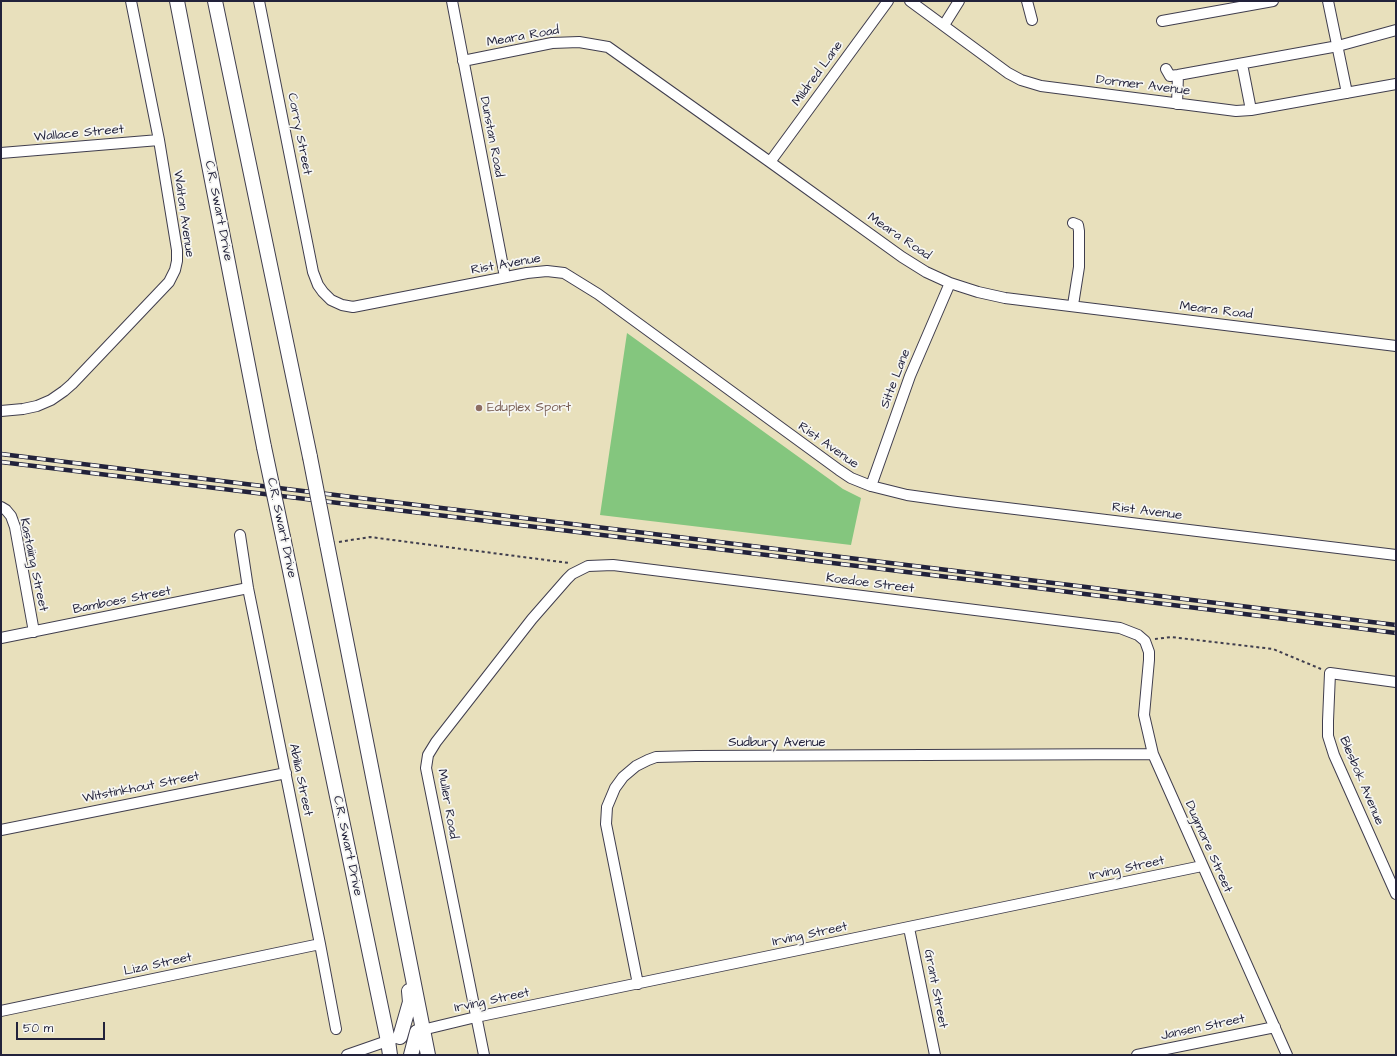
<!DOCTYPE html>
<style>
body{margin:0}
#map{position:relative;width:1397px;height:1056px;overflow:hidden;background:#e8e0bc;font-family:"Architects Daughter",sans-serif}
canvas{display:block}
.frame{position:absolute;inset:0;border:2px solid #22223b;pointer-events:none}
.scale{position:absolute;left:16px;top:1022px;width:89px;height:18px;box-sizing:border-box;border:2px solid #22223b;border-top:0;padding-left:5px;font-size:12px;line-height:14px;white-space:nowrap;color:#22223b;-webkit-text-stroke:3px #f6f6f2;paint-order:stroke}
</style>
<div id="map">
<canvas width="1397" height="1056"></canvas>
<div class="frame"></div>
<div class="scale">50 m</div>
</div>
<script>
const ctx = document.querySelector('canvas').getContext('2d');
ctx.lineJoin = 'round';
function paint(path, color) { ctx.fillStyle = color; ctx.fill(path, 'evenodd'); }
const toPath = rows => new Path2D(rows.map(r => 'M' + r).join(''));
function stroke(path, color, width, dash) { ctx.strokeStyle = color; ctx.lineWidth = width; ctx.lineCap = dash ? 'butt' : 'round'; ctx.setLineDash(dash || []); ctx.stroke(path); }
function label(font, color, halo, rows, align = 'center') {
  ctx.font = font + ' "Architects Daughter",sans-serif'; ctx.lineWidth = 3.5; ctx.setLineDash([]); ctx.textBaseline = 'middle'; ctx.strokeStyle = halo; ctx.fillStyle = color; for (const [text, x, y, turn = 0] of rows) {
    ctx.save(); ctx.translate(x, y); ctx.rotate((+turn || 0) * Math.PI / 180); ctx.textAlign = isNaN(turn) ? turn : align; if (halo) ctx.strokeText(text, 0, 0); ctx.fillText(text, 0, 0); ctx.restore();
  }
}
paint(toPath([
 [627,333,843,489,861,498,851,545,600,515]
]), '#84c67e');
const street = toPath([
 [259,1,313,272,318,285,323,292,331,300,342,305,353,307,527,273,547,271,564,273,598,294,839,470,851,478,871,486,907,495,957,502,1396,555],
 [452,1,505,277],
 [910,1,1008,73,1021,80,1041,86,1236,111,1251,110,1396,84],
 [1027,1,1032,20],
 [1328,1,1347,93],
 [1162,21,1273,1],
 [944,25,959,1],
 [463,61,552,43,579,42,608,47,770,162,902,257,926,272,950,283,978,292,1005,298,1396,346],
 [1242,64,1251,110],
 [1166,69,1170,76,1178,75,1338,46,1396,30],
 [1177,104,1178,75],
 [1,153,159,140],
 [770,162,888,1],
 [1073,305,1079,267,1079,231,1078,225,1073,223],
 [1,411,23,409,37,406,51,400,64,391,72,384,169,282,175,270,177,261,177,250,159,140,131,1],
 [871,486,910,376,950,283],
 [1,507,6,510,11,516,15,527,34,632],
 [240,535,248,588,320,944,336,1029],
 [1,638,248,588],
 [1396,682,1330,673,1328,721,1328,736,1334,755,1396,894],
 [1,830,286,773],
 [909,928,935,1055],
 [638,984,606,824,607,807,615,788,623,777,636,766,648,760,656,757,696,756,1153,754],
 [1,1011,320,944],
 [418,1031,476,1017,1202,866],
 [347,1055,393,1039],
 [484,1055,429,783,426,768,428,755,436,742,532,619,567,579,572,574,588,566,613,565,1120,628,1138,635,1145,641,1149,652,1149,660,1144,715,1153,754,1287,1055],
 [1137,1055,1275,1027]
]);
const secondary = toPath([
 [177,1,264,447],
 [215,1,310,457],
 [283,537,388,1041,390,1055],
 [327,544,428,1055],
 [400,1037,410,1002,409,991],
 [411,1055,417,1032]
]);
stroke(street, '#403e4e', 12);
stroke(secondary, '#403e4e', 16);
stroke(toPath([
 [339,542,370,537,569,563],
 [1155,639,1171,637,1273,649,1321,669]
]), '#403e4e', 2, [3, 3]);
stroke(street, '#fff', 10);
stroke(secondary, '#fff', 14);
const rail = toPath([
 [1,454,1396,625],
 [1,462,989,582,1396,633]
]);
stroke(rail, '#22223b', 4.5);
stroke(rail, '#f6f6f2', 3, [9]);
const secondaryBridge = toPath([
 [264,447,283,537],
 [310,457,327,544]
]);
stroke(secondaryBridge, '#403e4e', 16, []);
stroke(secondaryBridge, '#fff', 14);
for (const [x, y, r, color] of [
 [479,408,4,"#8d6e63"]
]) { const dot = new Path2D(); dot.arc(x, y, r, 0, 2 * Math.PI); ctx.fillStyle = color; ctx.fill(dot); stroke(dot, '#f6f6f2', 1.5); }
label('13px', '#22223b', '#f6f6f2', [
 ["Meara Road",523,37,-10],
 ["Mildred Lane",818,74,-54],
 ["Dormer Avenue",1143,86,7],
 ["Wallace Street",79,134,-5],
 ["Corry Street",299,134,79],
 ["Dunstan Road",491,137,79],
 ["C.R. Swart Drive",218,211,79],
 ["Walton Avenue",183,214,82],
 ["Meara Road",899,237,34],
 ["Rist Avenue",506,265,-10],
 ["Meara Road",1216,311,7],
 ["Sitte Lane",896,379,-69],
 ["Rist Avenue",828,446,35],
 ["Rist Avenue",1147,512,7],
 ["C.R. Swart Drive",281,528,78],
 ["Kastaiing Street",33,565,78],
 ["Koedoe Street",870,584,7],
 ["Bamboes Street",122,601,-11],
 ["Sudbury Avenue",777,743],
 ["Abilia Street",300,780,78],
 ["Blesbok Avenue",1361,781,67],
 ["Witstinkhout Street",141,788,-11],
 ["Muller Road",447,804,80],
 ["C.R. Swart Drive",347,846,78],
 ["Dugmore Street",1208,847,66],
 ["Irving Street",1127,869,-12],
 ["Irving Street",810,935,-12],
 ["Liza Street",158,965,-12],
 ["Grant Street",935,989,79],
 ["Irving Street",492,1001,-12],
 ["Jansen Street",1203,1028,-12]
]);
label('13px', '#785e54', '#f6f6f2', [
 ["Eduplex Sport",487,408]
], 'left');
</script>
